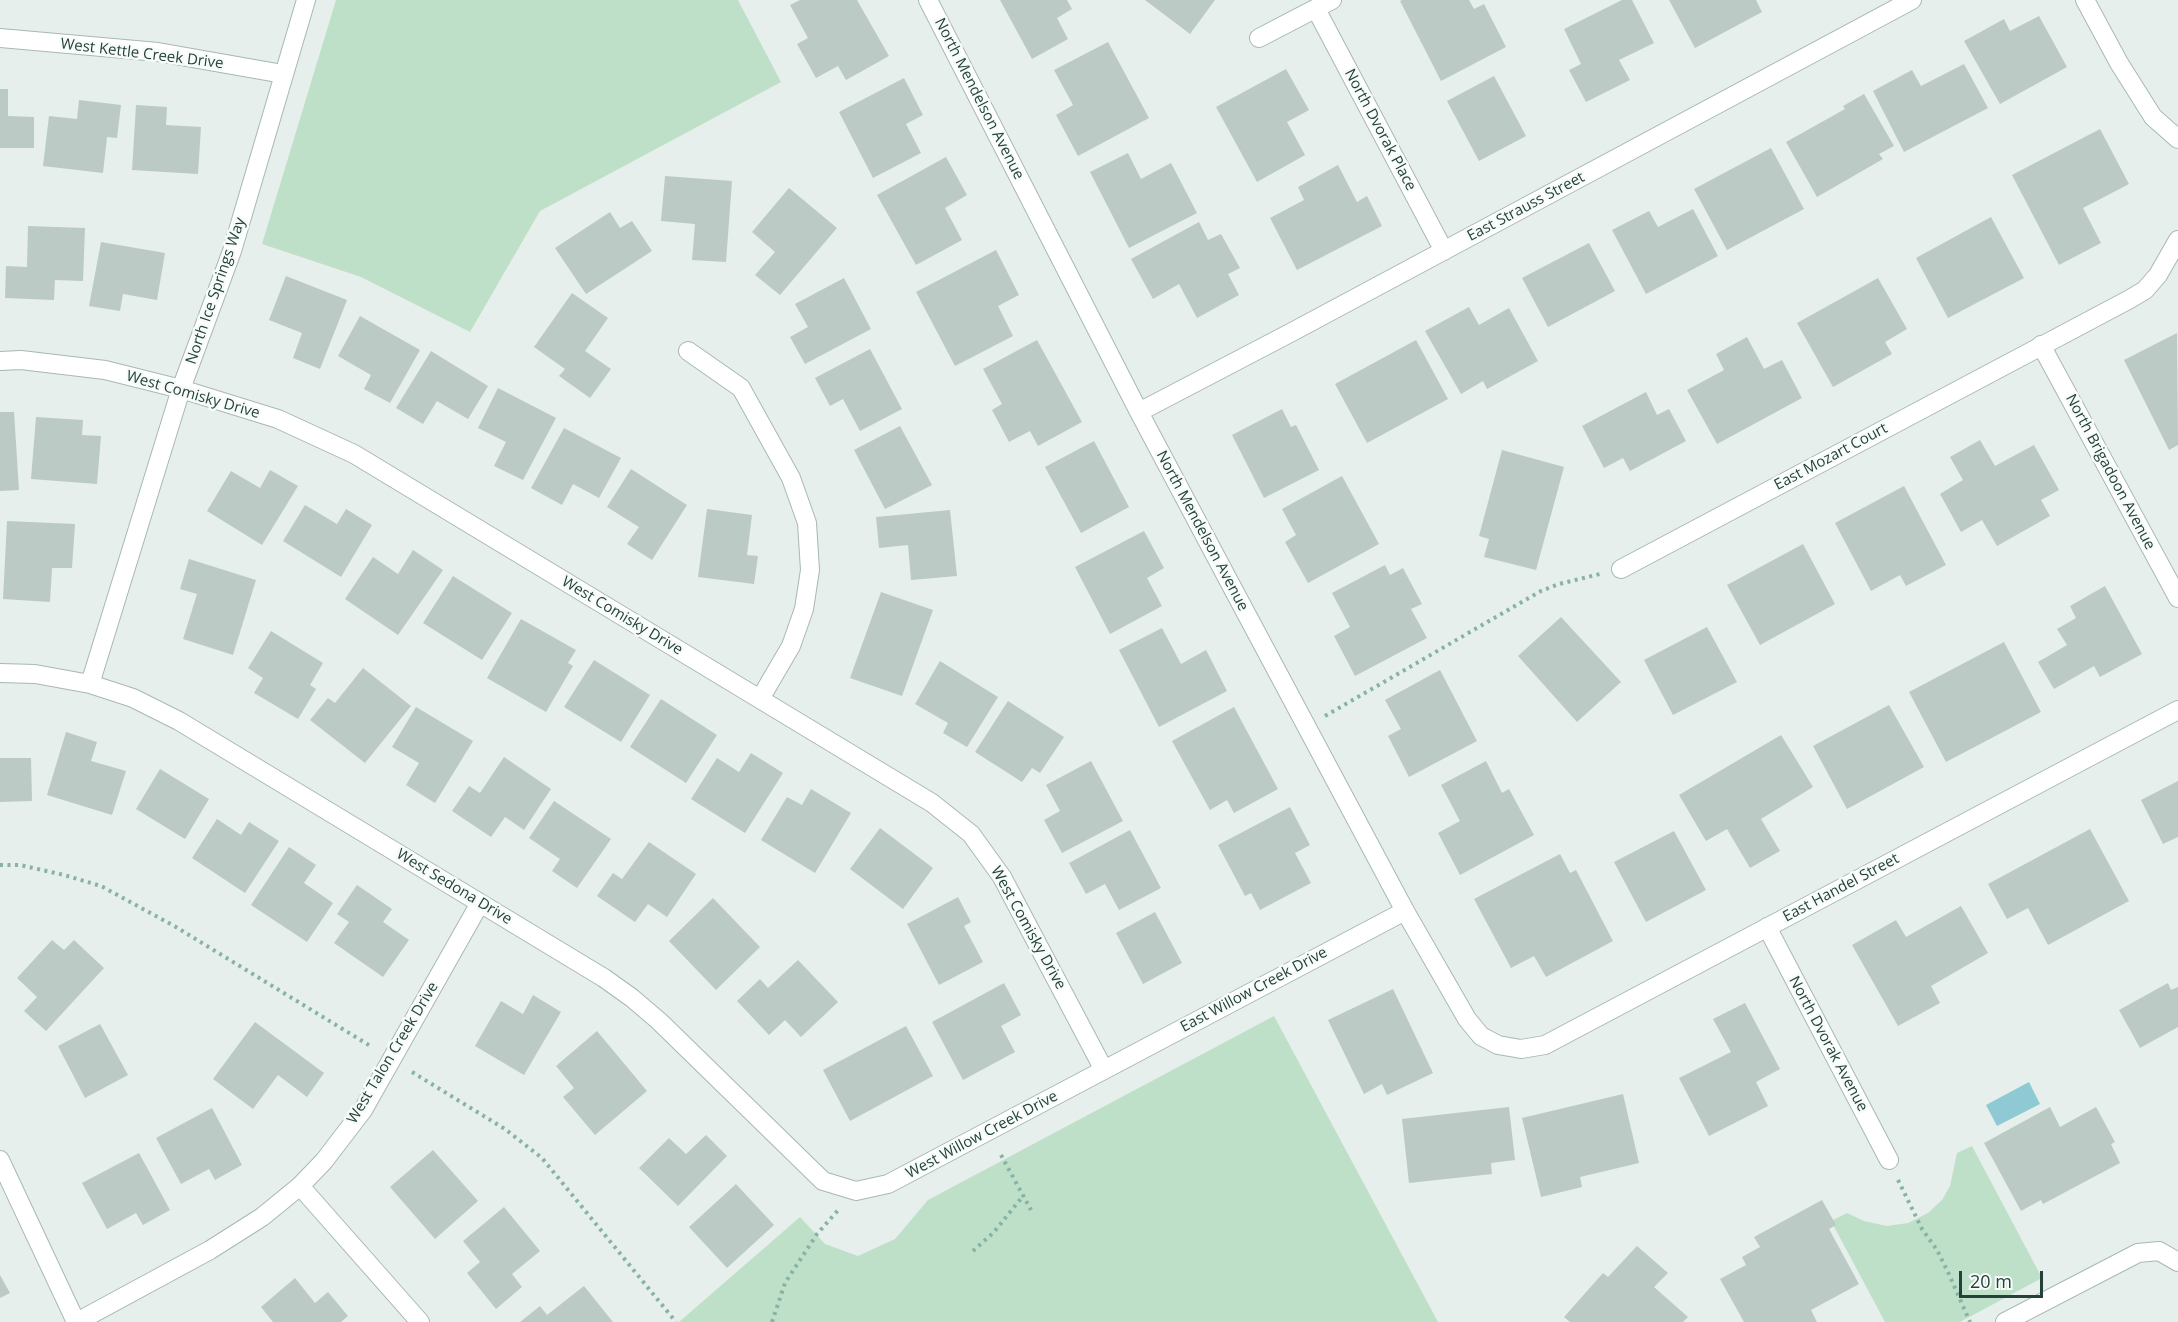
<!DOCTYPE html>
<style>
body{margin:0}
#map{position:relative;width:2178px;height:1322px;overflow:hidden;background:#e6efeb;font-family:"Open Sans",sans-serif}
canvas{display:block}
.scale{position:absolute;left:1959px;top:1271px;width:84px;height:27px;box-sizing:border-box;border:3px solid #24423a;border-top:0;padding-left:8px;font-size:18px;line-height:21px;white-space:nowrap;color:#24423a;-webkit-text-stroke:4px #f7fbf9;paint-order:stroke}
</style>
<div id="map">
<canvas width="2178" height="1322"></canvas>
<div class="scale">20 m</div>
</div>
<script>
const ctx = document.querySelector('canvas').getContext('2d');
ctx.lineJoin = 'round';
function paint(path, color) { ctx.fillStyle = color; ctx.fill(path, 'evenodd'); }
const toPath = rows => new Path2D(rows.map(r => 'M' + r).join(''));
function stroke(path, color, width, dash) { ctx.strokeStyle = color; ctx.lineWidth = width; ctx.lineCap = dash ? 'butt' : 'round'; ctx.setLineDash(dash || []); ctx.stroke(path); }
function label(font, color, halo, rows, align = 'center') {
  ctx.font = font + ' "Open Sans",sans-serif'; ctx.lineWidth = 5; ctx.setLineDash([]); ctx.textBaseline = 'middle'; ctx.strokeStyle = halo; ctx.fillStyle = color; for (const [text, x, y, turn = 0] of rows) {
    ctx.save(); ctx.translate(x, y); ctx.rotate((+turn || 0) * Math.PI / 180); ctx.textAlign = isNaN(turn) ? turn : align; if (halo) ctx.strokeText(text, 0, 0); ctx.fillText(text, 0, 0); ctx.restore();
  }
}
paint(toPath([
 [336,0,738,0,781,82,540,211,470,332,361,277,262,244],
 [1274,1016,1438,1322,679,1322,800,1217,825,1244,858,1256,895,1239,928,1200],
 [1972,1146,2042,1278,1960,1322,1885,1322,1831,1221,1847,1213,1864,1221,1887,1226,1908,1223,1928,1213,1942,1200,1950,1186,1957,1153]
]), '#bfe0c8');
paint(toPath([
 [2029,1082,2040,1104,1997,1126,1986,1105]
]), '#8ec9d4');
paint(toPath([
 [800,0,857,0,889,56,846,80,838,66,816,78,797,44,808,38,790,5],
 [1000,0,1067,0,1072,9,1057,18,1068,39,1032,59],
 [1145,0,1215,0,1190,34],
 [1402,0,1469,0,1474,9,1484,4,1506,47,1441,81,1400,1],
 [1622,0,1632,0,1654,43,1619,60,1630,80,1586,102,1569,70,1581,64,1564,29],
 [1669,0,1756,0,1762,12,1695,48],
 [2039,16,2067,67,2000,104,1964,41,2004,19,2010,31],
 [1108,42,1149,118,1078,156,1056,115,1073,105,1054,70],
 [1964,64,1988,108,1904,152,1873,91,1912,70,1921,86],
 [1286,69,1309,110,1287,122,1305,155,1257,182,1216,107],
 [1494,76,1526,136,1479,161,1447,101],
 [904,78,923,115,906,124,921,153,873,178,839,112],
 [0,89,8,89,8,116,34,117,34,148,0,148],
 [1864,94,1894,146,1879,154,1883,159,1817,197,1786,142,1845,109,1843,106],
 [79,100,121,105,117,138,107,137,103,173,43,166,49,116,77,119],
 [136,105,167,107,166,125,201,127,198,174,132,170],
 [2100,129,2129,184,2083,208,2101,243,2059,265,2012,175],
 [1771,148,1804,209,1727,250,1694,189],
 [1128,153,1141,179,1171,163,1197,213,1129,248,1090,172],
 [946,157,967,195,945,208,962,240,916,265,877,195],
 [1338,165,1357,202,1367,196,1382,226,1297,270,1270,218,1304,200,1298,187],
 [665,176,732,181,726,262,692,260,695,224,661,221],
 [789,188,837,228,780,295,755,275,775,252,752,232],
 [1693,209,1718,256,1646,294,1612,230,1649,211,1658,227],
 [610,212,620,228,632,221,652,251,586,294,555,248],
 [1991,217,2024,278,1948,318,1916,258],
 [1199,222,1208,240,1221,234,1240,268,1228,274,1239,295,1197,318,1179,284,1153,299,1131,259],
 [28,226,85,228,83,281,55,280,54,300,5,298,6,266,27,267],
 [101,242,165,253,157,300,123,294,120,311,89,306],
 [1589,243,1615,291,1548,327,1522,278],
 [996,250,1019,295,998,306,1013,336,955,366,916,292],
 [286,276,347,300,320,369,293,358,302,333,269,320],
 [844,278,871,329,805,364,790,337,808,327,795,304],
 [1878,278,1907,329,1885,342,1892,354,1833,387,1797,323],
 [572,293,608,318,585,351,611,369,590,398,559,376,565,369,534,347],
 [1469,307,1479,325,1509,308,1538,361,1487,389,1483,381,1461,394,1425,331],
 [360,316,420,350,390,403,364,389,371,375,338,356],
 [2177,333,2178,445,2169,450,2124,360],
 [1747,337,1764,369,1782,360,1802,398,1717,444,1687,390,1724,370,1716,354],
 [1037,340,1082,422,1038,446,1030,431,1009,442,992,410,1002,404,983,369],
 [1416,340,1448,399,1367,443,1335,384],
 [870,349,902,409,860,431,843,399,830,406,815,378],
 [431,351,488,386,468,419,437,401,423,424,396,408],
 [498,388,556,418,523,480,494,466,506,442,478,428],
 [1646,392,1657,415,1669,409,1686,441,1630,471,1623,458,1604,468,1582,426],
 [1282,409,1291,427,1296,425,1319,470,1264,498,1232,435],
 [0,412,14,412,19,490,0,491],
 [36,417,83,420,82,435,101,436,97,484,31,479],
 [900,426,932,485,885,509,854,450],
 [564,428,621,458,599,498,573,484,562,505,531,488],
 [1980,440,1995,466,2034,445,2059,490,2041,500,2050,516,1997,546,1982,520,1961,532,1940,494,1963,480,1950,457],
 [1094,441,1129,507,1081,533,1045,467],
 [1502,450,1564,467,1536,570,1484,557,1489,539,1479,536],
 [631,469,687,505,652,560,627,544,639,527,607,507],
 [270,470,298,486,262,545,207,511,231,471,260,488],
 [1342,476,1379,544,1308,583,1285,542,1296,535,1282,509],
 [1904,486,1946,565,1906,586,1900,575,1871,591,1835,523],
 [305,505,337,524,346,509,372,525,341,577,283,541],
 [707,509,752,515,747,555,758,556,754,584,698,577],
 [950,510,957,576,911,580,908,545,879,548,876,517],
 [7,521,75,524,72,568,52,568,50,602,3,599],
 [1144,531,1164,568,1147,578,1162,606,1110,634,1075,567],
 [1803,544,1835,604,1760,645,1727,585],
 [413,550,443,570,398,635,345,599,373,557,398,574],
 [189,559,256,580,233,655,183,639,197,594,180,589],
 [1385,565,1390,575,1403,568,1422,604,1411,609,1427,638,1355,676,1334,636,1350,627,1332,593],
 [453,576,512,613,482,660,423,623],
 [2105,586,2142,654,2100,677,2094,666,2054,689,2038,662,2067,645,2057,629,2076,618,2070,606],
 [881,592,933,610,902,696,850,678],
 [1561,617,1621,682,1577,722,1518,656],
 [521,619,576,650,568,663,573,666,546,712,487,678],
 [1707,627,1737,682,1673,715,1644,660],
 [1162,628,1181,664,1206,650,1227,691,1159,727,1119,650],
 [271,631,323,663,310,685,316,689,298,719,254,693,263,678,248,668],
 [2004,642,2041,712,1946,762,1909,692],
 [594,660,650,695,621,742,564,707],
 [940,661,998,697,967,747,943,733,948,723,915,704],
 [363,668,411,706,365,763,310,720,328,698,335,703],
 [1440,670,1477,741,1409,777,1388,736,1401,729,1385,700],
 [661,699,717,735,686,783,630,747],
 [1008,701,1064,737,1040,773,1032,768,1022,782,975,752],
 [1889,705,1924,767,1847,809,1813,746],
 [416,707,473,741,435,803,406,785,419,763,392,747],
 [1234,707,1278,789,1234,813,1227,800,1210,810,1172,741],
 [66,732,97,742,91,761,126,771,112,815,47,795],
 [1781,735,1813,787,1761,819,1780,851,1750,868,1727,829,1706,841,1679,795],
 [751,753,783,773,745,833,691,799,717,758,739,772],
 [504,757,551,789,524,830,505,817,491,837,452,811,469,786,480,793],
 [0,758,31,758,32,801,0,802],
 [1091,761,1123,821,1062,853,1044,820,1060,811,1046,785],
 [1486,761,1502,793,1509,789,1534,835,1460,875,1438,833,1460,821,1441,785],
 [160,769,209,799,185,839,136,809],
 [2178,781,2178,837,2163,844,2141,800],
 [811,789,851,813,815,873,761,840,787,797,802,805],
 [554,801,611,839,577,888,552,871,560,859,529,838],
 [1290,807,1310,845,1295,853,1311,883,1260,910,1251,893,1245,896,1218,845],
 [217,819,241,835,249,822,279,841,245,893,192,858],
 [880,828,933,868,903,909,850,869],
 [2090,829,2129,901,2048,945,2028,908,2007,919,1988,884],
 [1130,830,1161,888,1119,910,1105,884,1086,894,1069,863],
 [1674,831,1706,890,1646,922,1614,862],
 [649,842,696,874,667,917,648,904,635,922,597,896,613,873,622,879],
 [289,847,316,865,304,883,333,903,307,942,251,905],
 [1560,854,1570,873,1576,870,1613,941,1546,977,1534,956,1511,968,1474,899],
 [357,885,392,909,383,922,409,940,383,977,334,943,349,922,337,914],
 [958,897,971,922,964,926,983,962,939,985,907,924],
 [713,898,760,947,716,990,669,941],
 [1961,906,1988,953,1931,986,1940,1003,1898,1026,1852,945,1896,920,1906,937],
 [1155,912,1182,963,1143,984,1116,933],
 [52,940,64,950,74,940,104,968,46,1031,24,1011,37,997,17,978],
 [798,960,838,1002,801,1037,785,1020,769,1035,737,1001,760,979,768,988],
 [1004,983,1021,1015,1001,1026,1015,1052,963,1080,932,1022],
 [2168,983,2171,990,2178,987,2178,1027,2140,1048,2119,1010],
 [1393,989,1433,1073,1387,1095,1382,1084,1364,1094,1328,1020],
 [533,995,561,1012,524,1075,475,1046,501,1001,523,1014],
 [1745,1003,1780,1069,1756,1082,1768,1106,1709,1136,1679,1078,1731,1052,1713,1019],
 [255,1022,324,1073,307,1097,278,1075,253,1109,213,1079],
 [100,1024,128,1075,85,1098,58,1046],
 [906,1026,933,1076,850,1121,823,1070],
 [597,1031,647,1091,595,1135,563,1097,574,1088,556,1066],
 [1623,1094,1639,1163,1580,1177,1582,1187,1541,1197,1522,1118],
 [1509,1107,1515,1160,1491,1163,1492,1174,1409,1183,1402,1119],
 [2050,1107,2060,1127,2096,1107,2115,1142,2111,1144,2120,1163,2043,1204,2041,1200,2021,1211,1984,1143],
 [212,1108,242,1165,215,1180,209,1169,181,1184,156,1138],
 [706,1135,727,1156,678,1206,639,1168,669,1138,686,1154],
 [433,1150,478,1201,435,1239,390,1187],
 [139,1153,170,1210,143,1225,136,1213,107,1229,82,1183],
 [736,1184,774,1225,727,1268,689,1227],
 [1822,1200,1836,1225,1829,1229,1859,1284,1811,1310,1817,1322,1744,1322,1720,1279,1746,1265,1742,1257,1760,1247,1754,1237],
 [504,1207,540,1251,512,1274,522,1287,496,1309,467,1273,480,1262,463,1241],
 [1637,1246,1668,1273,1654,1287,1688,1317,1683,1322,1570,1322,1564,1317,1603,1273,1608,1277],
 [0,1275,10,1293,0,1298],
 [295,1278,315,1303,328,1292,348,1316,341,1322,273,1322,261,1307],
 [584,1286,613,1322,520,1322,540,1306,547,1315]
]), '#bbcac4');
const street = toPath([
 [928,0,1139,412,1224,572,1405,911,1467,1019,1481,1036,1498,1045,1521,1049,1545,1045,2178,710],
 [2085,0,2119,63,2153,117,2178,139],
 [1316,9,1444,251],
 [0,38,158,52,283,74],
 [1259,38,1332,0],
 [2041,345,2178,598],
 [688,351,741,388,791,478,807,523,810,570,804,609,791,646,760,699],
 [0,361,21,360,105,370,181,389,278,419,354,454,932,803,971,834,1002,877,1104,1070],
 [1139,412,1292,332,1912,0],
 [1621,569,2130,299,2145,290,2158,275,2178,240],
 [0,673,35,674,90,684,133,698,179,721,480,903,604,978,632,998,659,1021,823,1181,856,1191,888,1184,1405,911],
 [90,684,181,389,232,251,306,0],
 [1767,927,1889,1160],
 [0,1160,76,1322],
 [300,1186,420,1322],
 [77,1322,210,1250,262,1217,300,1186,324,1161,363,1110,480,903],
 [2005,1322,2138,1253,2159,1251,2178,1262]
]);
stroke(street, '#a8b8b2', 20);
stroke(toPath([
 [1325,716,1541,591,1559,584,1600,574],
 [0,865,20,865,64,875,101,886,176,927,372,1047],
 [412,1072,505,1129,542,1158,676,1322],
 [1001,1155,1031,1210],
 [1898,1180,1922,1229,1937,1250,1948,1272,1970,1322],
 [973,1251,994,1232,1023,1196],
 [772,1322,785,1283,817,1234,840,1208]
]), '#86b3a5', 4, [3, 4.5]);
stroke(street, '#fff', 18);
label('15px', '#24423a', '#f7fbf9', [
 ["West Kettle Creek Drive",142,54,7],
 ["North Mendelson Avenue",979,99,63],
 ["North Dvorak Place",1380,130,62],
 ["East Strauss Street",1526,207,-28],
 ["North Ice Springs Way",216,291,-71],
 ["West Comisky Drive",193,395,16],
 ["East Mozart Court",1831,457,-28],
 ["North Brigadoon Avenue",2110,472,62],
 ["North Mendelson Avenue",1202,531,62],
 ["West Comisky Drive",622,616,31],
 ["West Sedona Drive",454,887,31],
 ["East Handel Street",1841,888,-28],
 ["West Comisky Drive",1028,928,61],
 ["East Willow Creek Drive",1254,990,-28],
 ["North Dvorak Avenue",1828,1044,62],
 ["West Talon Creek Drive",393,1053,-59],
 ["West Willow Creek Drive",982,1135,-28]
]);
</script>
